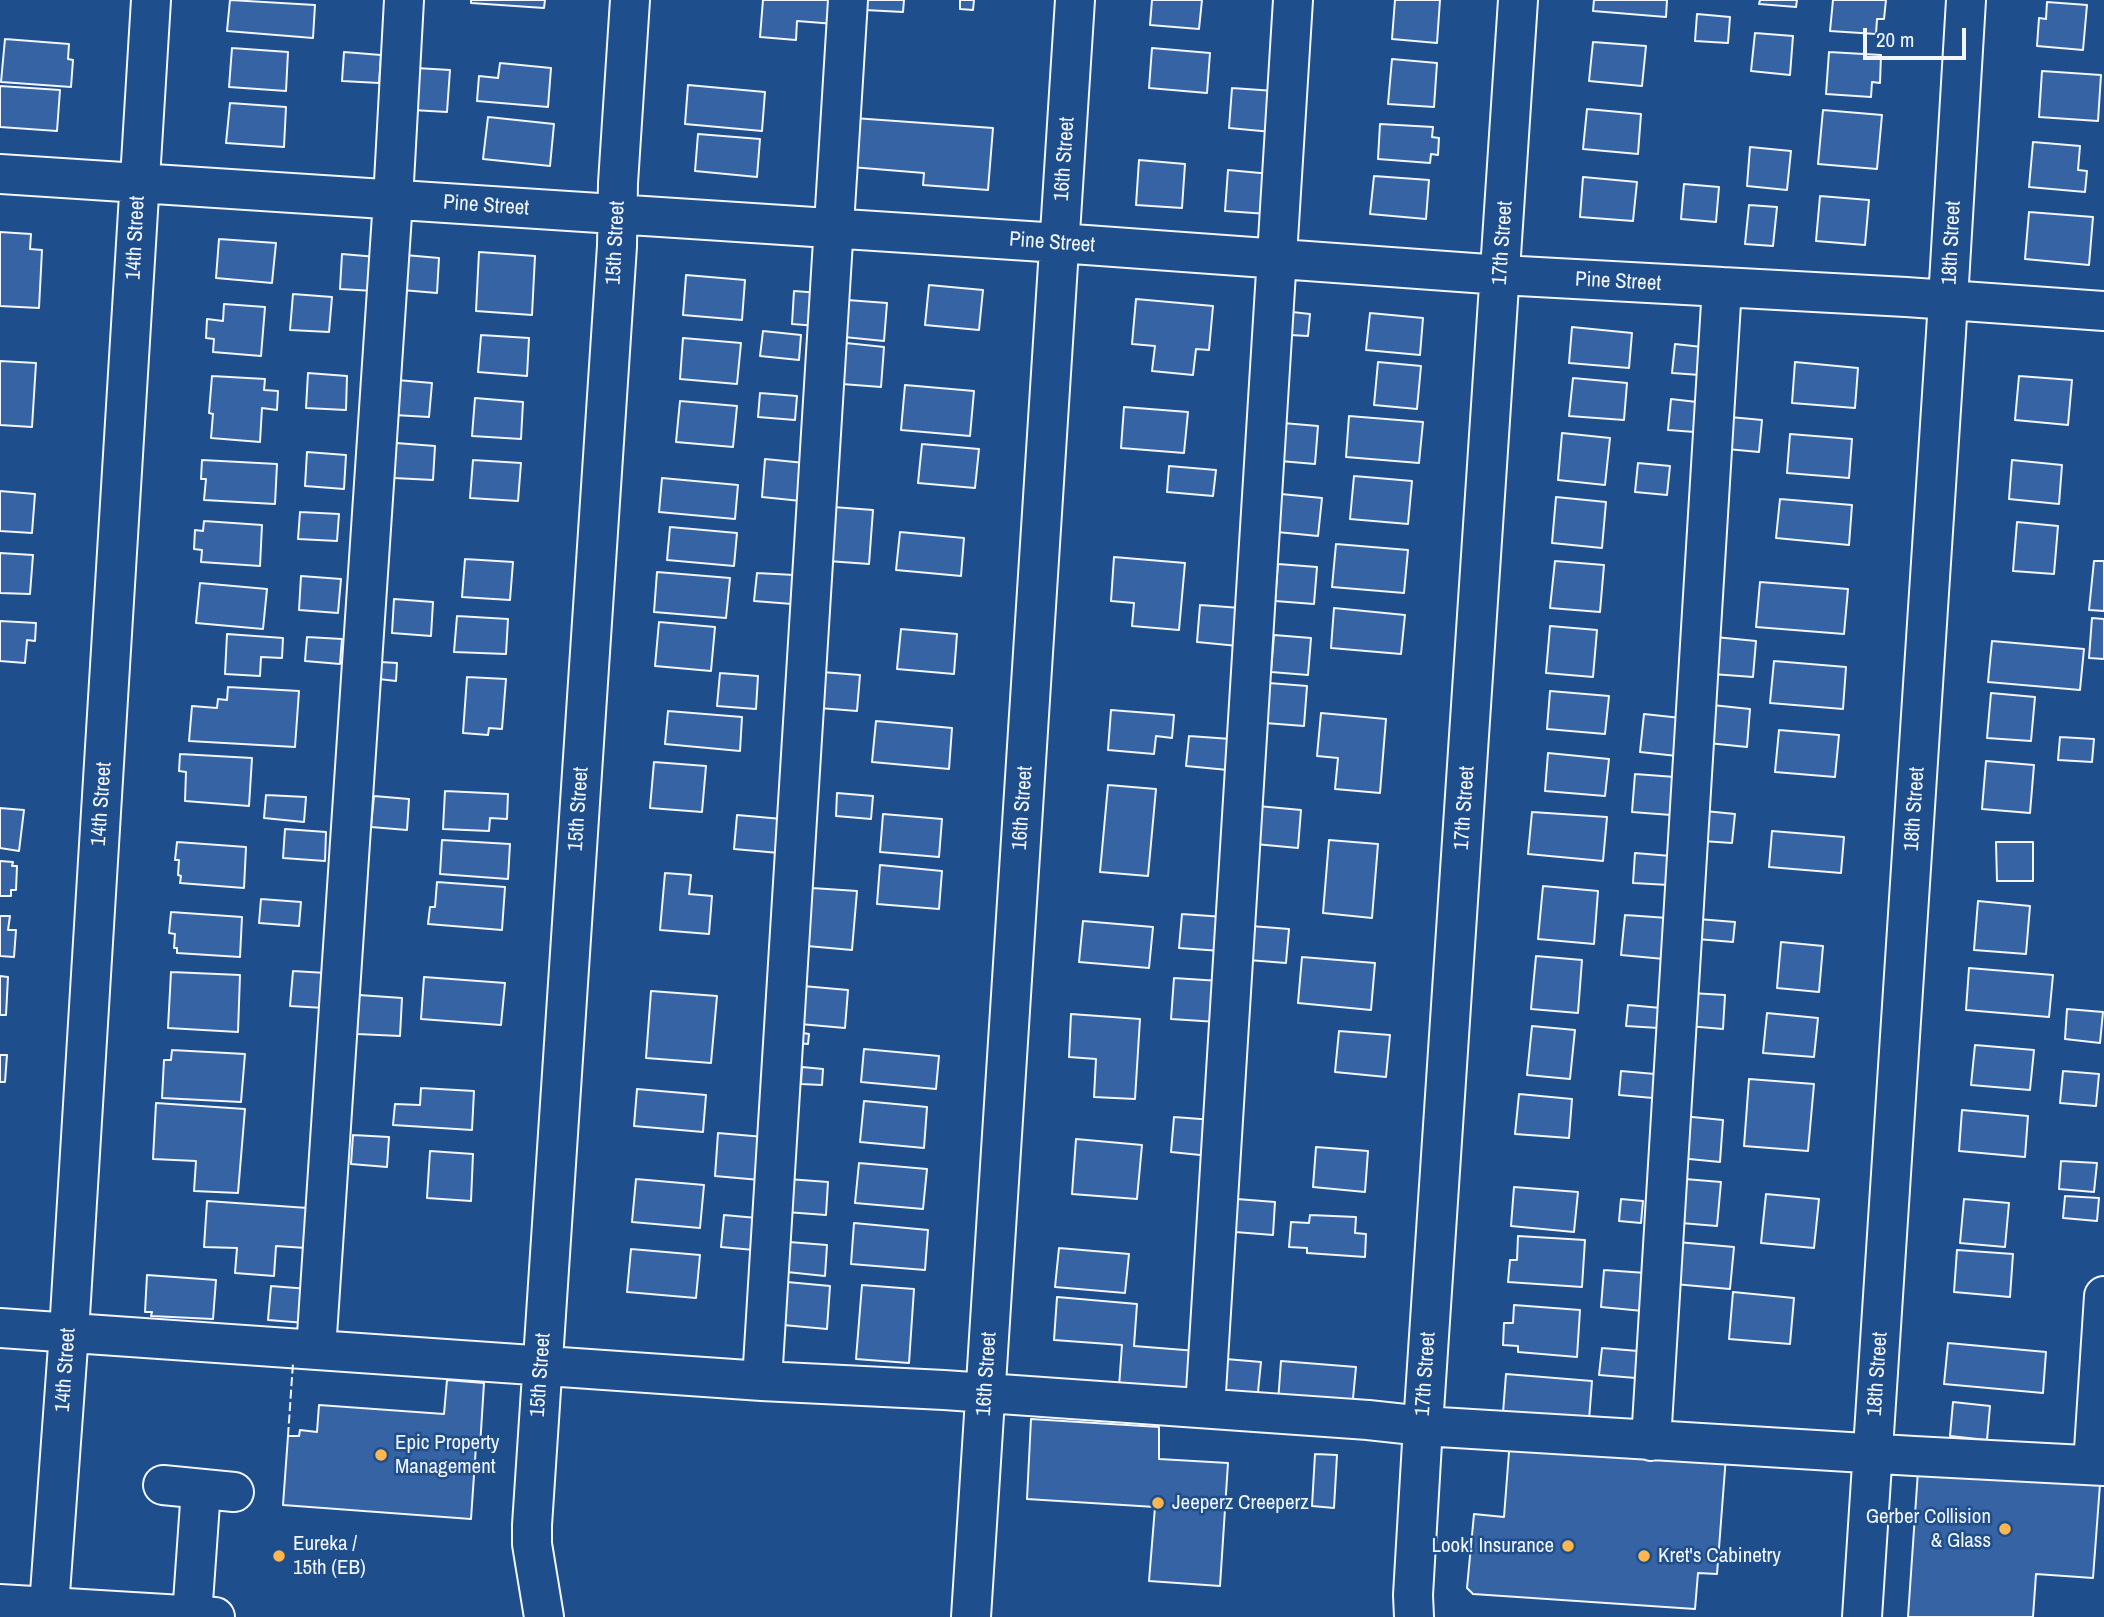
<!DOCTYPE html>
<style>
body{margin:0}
#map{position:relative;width:2104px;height:1617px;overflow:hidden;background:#1f4e8c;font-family:"Archivo Narrow",sans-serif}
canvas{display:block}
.scale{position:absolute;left:1863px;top:28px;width:103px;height:32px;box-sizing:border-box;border:4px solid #f2f6ff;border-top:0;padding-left:9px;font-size:21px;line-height:24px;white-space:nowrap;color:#f2f6ff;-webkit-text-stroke:5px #1f4e8c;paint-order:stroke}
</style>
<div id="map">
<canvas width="2104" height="1617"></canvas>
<div class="scale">20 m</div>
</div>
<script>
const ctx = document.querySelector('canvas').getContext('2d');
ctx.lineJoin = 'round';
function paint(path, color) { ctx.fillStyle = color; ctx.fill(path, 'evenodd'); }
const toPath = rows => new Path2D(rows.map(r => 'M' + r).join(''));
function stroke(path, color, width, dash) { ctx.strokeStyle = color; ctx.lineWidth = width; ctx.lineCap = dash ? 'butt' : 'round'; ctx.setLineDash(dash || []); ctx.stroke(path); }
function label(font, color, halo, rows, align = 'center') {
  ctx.font = font + ' "Archivo Narrow",sans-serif'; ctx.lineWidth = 5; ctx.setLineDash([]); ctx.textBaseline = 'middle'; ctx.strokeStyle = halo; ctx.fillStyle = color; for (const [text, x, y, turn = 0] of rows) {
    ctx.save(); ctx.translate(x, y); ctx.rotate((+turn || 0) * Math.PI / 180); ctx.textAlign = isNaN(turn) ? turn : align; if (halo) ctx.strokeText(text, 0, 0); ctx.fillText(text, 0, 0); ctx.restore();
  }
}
const building = toPath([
 [230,0,315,5,313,38,227,31,230,0],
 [471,0,545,0,544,8,471,3,471,0],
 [763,0,837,0,835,24,797,21,796,40,760,37,763,0],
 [866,0,904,0,903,12,865,10,866,0],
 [960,0,974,0,973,10,960,9,960,0],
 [1152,0,1202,0,1199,29,1150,25,1152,0],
 [1395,0,1440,0,1437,43,1392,39,1395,0],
 [1594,0,1667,0,1666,17,1593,11,1594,0],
 [1760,0,1797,0,1796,7,1759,4,1760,0],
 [1833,0,1886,0,1884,19,1877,19,1876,34,1830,31,1833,0],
 [2047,2,2087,5,2083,50,2037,46,2039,18,2046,19,2047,2],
 [1697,14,1730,17,1728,43,1695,41,1697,14],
 [1755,33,1793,36,1790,75,1751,71,1755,33],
 [5,39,69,44,68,59,73,60,71,87,1,82,5,39],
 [1593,42,1646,46,1642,86,1589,81,1593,42],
 [232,48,288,52,286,91,229,87,232,48],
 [1152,48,1210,53,1207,93,1149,88,1152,48],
 [344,52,381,55,379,83,342,81,344,52],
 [1829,52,1881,55,1880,83,1872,82,1871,97,1826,94,1829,52],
 [1392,59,1437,63,1434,107,1388,104,1392,59],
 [500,63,551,68,548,107,477,101,479,76,498,78,500,63],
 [416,68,450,70,447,112,413,110,416,68],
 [2042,71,2101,75,2098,121,2039,117,2042,71],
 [688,85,765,92,762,131,685,124,688,85],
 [0,86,60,90,57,131,0,127,0,86],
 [1232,88,1275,91,1272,132,1229,128,1232,88],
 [230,103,286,107,284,147,226,143,230,103],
 [1587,109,1641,114,1638,154,1583,149,1587,109],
 [1823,110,1882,115,1877,169,1818,164,1823,110],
 [488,117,554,124,550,166,483,159,488,117],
 [854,118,993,128,988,190,923,185,924,173,851,167,854,118],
 [1380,124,1433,127,1432,137,1439,138,1438,155,1431,154,1430,163,1378,159,1380,124],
 [698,134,760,139,757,177,695,171,698,134],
 [2033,142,2080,146,2078,170,2087,171,2085,192,2029,187,2033,142],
 [1750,147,1791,151,1787,190,1747,186,1750,147],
 [1139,160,1185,164,1182,208,1136,205,1139,160],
 [1228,170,1271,174,1268,214,1225,211,1228,170],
 [1374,176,1429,180,1426,219,1370,214,1374,176],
 [1583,177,1637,182,1633,221,1580,217,1583,177],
 [1684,184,1719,187,1716,222,1681,219,1684,184],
 [1820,196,1869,200,1865,245,1816,241,1820,196],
 [1749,205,1777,207,1773,246,1745,244,1749,205],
 [2029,212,2093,217,2089,265,2025,259,2029,212],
 [0,232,31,234,30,249,42,250,39,308,0,306,0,232],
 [219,239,276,243,272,283,216,278,219,239],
 [479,252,535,256,532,315,476,311,479,252],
 [342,254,377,257,374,291,340,289,342,254],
 [405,255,439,258,437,293,402,290,405,255],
 [686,275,745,280,742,320,683,315,686,275],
 [929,285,983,290,979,330,925,325,929,285],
 [794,291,820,293,817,326,792,324,794,291],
 [293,294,332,297,329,332,290,330,293,294],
 [1136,299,1213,306,1209,350,1196,349,1193,375,1152,371,1155,346,1132,344,1136,299],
 [847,300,887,303,884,341,844,337,847,300],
 [224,304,265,307,261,356,213,352,214,339,206,338,207,319,223,321,224,304],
 [1292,312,1310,314,1308,336,1290,335,1292,312],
 [1370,313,1423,318,1420,355,1366,350,1370,313],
 [1572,327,1632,333,1629,368,1569,363,1572,327],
 [763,331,801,335,799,360,760,356,763,331],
 [481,335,529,338,527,376,478,372,481,335],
 [683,338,741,343,737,384,680,379,683,338],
 [846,343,884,347,881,387,842,384,846,343],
 [1675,344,1702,347,1700,375,1672,373,1675,344],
 [0,361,36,363,32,427,0,425,0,361],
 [1378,362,1421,366,1417,409,1374,405,1378,362],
 [1795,362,1858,368,1855,408,1792,403,1795,362],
 [308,373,347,376,346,410,306,408,308,373],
 [212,376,265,379,264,390,278,391,277,410,262,408,260,442,211,438,213,414,209,413,212,376],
 [2019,376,2072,380,2068,425,2015,420,2019,376],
 [1573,378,1627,383,1624,420,1569,416,1573,378],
 [397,380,432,383,429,417,394,415,397,380],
 [905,385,974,391,970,436,901,430,905,385],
 [760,393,797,396,795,420,758,417,760,393],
 [475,398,523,402,521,439,472,436,475,398],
 [1671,399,1697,402,1695,432,1668,430,1671,399],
 [680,401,737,406,733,447,676,442,680,401],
 [1124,407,1188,412,1184,453,1121,448,1124,407],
 [1349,416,1423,422,1419,463,1346,457,1349,416],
 [1730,417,1762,420,1759,452,1727,449,1730,417],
 [1283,423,1318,426,1315,464,1280,461,1283,423],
 [1562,433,1610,438,1605,485,1558,480,1562,433],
 [1790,434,1852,439,1849,478,1787,473,1790,434],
 [396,443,435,446,433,480,394,478,396,443],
 [922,444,979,449,975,488,918,483,922,444],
 [307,452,346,455,344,489,305,486,307,452],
 [765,459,805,463,801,501,762,497,765,459],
 [202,460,277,464,275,504,204,500,206,479,201,479,202,460],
 [473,460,521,463,518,501,470,498,473,460],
 [2012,460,2062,465,2059,504,2009,499,2012,460],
 [1638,463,1670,466,1667,495,1635,492,1638,463],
 [1169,466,1216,470,1213,496,1167,492,1169,466],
 [1354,476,1412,481,1408,524,1350,519,1354,476],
 [662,478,738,485,735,519,659,512,662,478],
 [0,491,35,494,32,533,0,531,0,491],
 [1281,494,1322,498,1318,536,1277,532,1281,494],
 [1556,497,1606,502,1602,548,1552,543,1556,497],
 [1780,499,1852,505,1849,545,1776,538,1780,499],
 [833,507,873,510,869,564,828,561,833,507],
 [300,512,339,514,337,541,298,539,300,512],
 [204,521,262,525,260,566,201,562,202,550,194,549,195,530,203,531,204,521],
 [2017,522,2058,526,2054,574,2013,571,2017,522],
 [670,527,737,533,734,566,667,560,670,527],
 [900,532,964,538,961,576,896,570,900,532],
 [1336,544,1408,550,1404,593,1332,587,1336,544],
 [0,553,33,555,30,594,0,593,0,553],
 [1114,557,1185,563,1179,630,1132,626,1134,603,1111,601,1114,557],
 [465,559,513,562,510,600,462,597,465,559],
 [1555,561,1604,565,1600,612,1550,608,1555,561],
 [2094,561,2104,561,2104,611,2089,610,2094,561],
 [1278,564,1317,567,1314,604,1275,601,1278,564],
 [657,572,730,578,726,618,654,612,657,572],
 [757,573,794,575,792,604,754,601,757,573],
 [301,576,341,579,338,613,299,610,301,576],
 [1760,582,1848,589,1844,634,1756,627,1760,582],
 [200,583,267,589,263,629,196,623,200,583],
 [394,599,433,602,431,636,392,633,394,599],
 [1200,605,1241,608,1238,646,1197,642,1200,605],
 [1334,608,1405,615,1401,654,1331,648,1334,608],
 [457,616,508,619,506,654,454,652,457,616],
 [2092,618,2104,619,2104,659,2089,658,2092,618],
 [0,621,36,623,35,641,27,640,25,663,0,661,0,621],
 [659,622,715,627,711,671,655,666,659,622],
 [1550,626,1597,630,1593,677,1546,673,1550,626],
 [901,629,957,634,954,674,897,669,901,629],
 [227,634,283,638,282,658,261,657,260,676,225,674,227,634],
 [1274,635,1311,638,1308,675,1271,672,1274,635],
 [307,637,342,639,340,664,305,661,307,637],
 [1715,637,1756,641,1753,677,1712,674,1715,637],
 [1992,641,2084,649,2080,690,1988,682,1992,641],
 [1774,661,1846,667,1843,709,1770,703,1774,661],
 [380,662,397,663,396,681,379,679,380,662],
 [822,672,860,675,857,711,819,708,822,672],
 [720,673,758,676,756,709,717,706,720,673],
 [467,677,506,679,502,729,489,728,488,735,463,733,467,677],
 [1269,683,1307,686,1304,726,1265,723,1269,683],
 [228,687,299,691,295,747,189,741,192,706,217,708,218,699,227,700,228,687],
 [1550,691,1609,696,1605,734,1547,729,1550,691],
 [1991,693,2035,697,2031,741,1987,738,1991,693],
 [1712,705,1750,709,1747,747,1708,743,1712,705],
 [1111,710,1174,715,1172,738,1156,736,1154,754,1108,750,1111,710],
 [668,711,742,717,740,751,665,744,668,711],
 [1321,713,1386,719,1380,793,1335,789,1338,758,1317,756,1321,713],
 [1644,714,1681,718,1677,756,1640,752,1644,714],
 [876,721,952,728,949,769,872,762,876,721],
 [1779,730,1839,735,1835,777,1775,772,1779,730],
 [1189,736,1231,739,1228,770,1186,766,1189,736],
 [2060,737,2094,739,2092,762,2058,760,2060,737],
 [1548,753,1609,759,1605,796,1545,791,1548,753],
 [180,754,252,758,249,806,185,801,186,772,179,771,180,754],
 [1986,761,2034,765,2030,813,1982,809,1986,761],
 [654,762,706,766,702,812,650,808,654,762],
 [1635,774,1675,777,1671,815,1632,812,1635,774],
 [1108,785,1156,789,1148,876,1100,872,1108,785],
 [445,791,508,794,507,819,490,818,489,831,443,829,445,791],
 [837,793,873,796,871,819,836,816,837,793],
 [266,795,306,797,304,822,264,818,266,795],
 [374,796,409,799,407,830,371,827,374,796],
 [1258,806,1301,810,1298,848,1255,844,1258,806],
 [0,808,24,810,19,851,0,848,0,808],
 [1705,811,1735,814,1732,843,1702,841,1705,811],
 [1532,812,1607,817,1603,861,1528,854,1532,812],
 [883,814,942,819,939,857,880,852,883,814],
 [737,815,782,819,779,853,734,849,737,815],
 [285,829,326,832,325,861,283,858,285,829],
 [1772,831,1844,837,1841,873,1769,867,1772,831],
 [442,840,510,844,508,879,440,874,442,840],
 [1329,840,1378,844,1372,918,1323,913,1329,840],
 [177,842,246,847,244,888,180,883,181,876,178,875,179,860,175,860,177,842],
 [1996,842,2033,842,2033,881,1997,881,1996,842],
 [1635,853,1671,856,1669,885,1633,883,1635,853],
 [0,861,13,862,12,866,17,866,16,890,11,890,11,896,0,896,0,861],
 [880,865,942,871,939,909,877,904,880,865],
 [665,873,691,875,689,894,712,896,709,934,660,930,665,873],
 [437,882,505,887,502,930,428,924,430,907,435,907,437,882],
 [1543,886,1598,891,1594,944,1538,939,1543,886],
 [812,888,857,891,852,950,807,946,812,888],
 [261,899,301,902,299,926,259,923,261,899],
 [1978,901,2030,906,2026,954,1974,950,1978,901],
 [171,912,242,917,240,957,177,953,177,948,174,948,175,934,169,933,171,912],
 [1182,914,1224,917,1221,951,1179,948,1182,914],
 [1625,915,1668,918,1664,959,1621,955,1625,915],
 [0,916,10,916,8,930,16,930,14,957,0,956,0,916],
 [1698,919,1735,922,1733,942,1697,939,1698,919],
 [1083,921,1153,927,1149,968,1079,962,1083,921],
 [1251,926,1289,929,1286,963,1248,960,1251,926],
 [1781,942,1823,946,1819,992,1777,988,1781,942],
 [1536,956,1582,960,1578,1013,1531,1009,1536,956],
 [1302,957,1375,963,1371,1010,1298,1003,1302,957],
 [1969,968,2053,975,2049,1017,1966,1010,1969,968],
 [293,971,326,973,324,1008,290,1006,293,971],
 [171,972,240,975,238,1032,168,1028,171,972],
 [0,976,8,977,6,1015,0,1015,0,976],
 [424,977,505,983,501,1025,421,1019,424,977],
 [1174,978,1220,981,1217,1022,1171,1019,1174,978],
 [803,986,848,990,845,1028,800,1024,803,986],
 [651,991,717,996,711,1063,646,1058,651,991],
 [1691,993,1725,995,1723,1029,1688,1026,1691,993],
 [359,995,402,998,400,1036,357,1034,359,995],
 [1628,1005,1661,1008,1659,1028,1626,1026,1628,1005],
 [2067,1009,2103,1012,2100,1043,2065,1039,2067,1009],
 [1767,1013,1818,1018,1814,1057,1763,1053,1767,1013],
 [1071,1014,1140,1019,1135,1099,1094,1097,1096,1059,1069,1057,1071,1014],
 [1532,1026,1575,1030,1570,1079,1527,1075,1532,1026],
 [1339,1031,1390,1035,1386,1077,1335,1072,1339,1031],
 [797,1032,809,1034,808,1044,796,1043,797,1032],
 [1975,1045,2034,1050,2030,1090,1971,1085,1975,1045],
 [864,1049,939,1056,936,1089,861,1082,864,1049],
 [172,1050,245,1054,241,1102,162,1098,164,1060,171,1060,172,1050],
 [0,1055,7,1055,5,1082,0,1082,0,1055],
 [802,1067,823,1069,822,1085,801,1084,802,1067],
 [1621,1071,1655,1074,1653,1098,1619,1095,1621,1071],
 [2063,1071,2099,1074,2096,1106,2060,1103,2063,1071],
 [1749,1079,1814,1084,1808,1151,1744,1146,1749,1079],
 [421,1088,474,1091,472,1130,393,1125,395,1104,420,1105,421,1088],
 [637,1089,706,1095,703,1132,634,1126,637,1089],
 [1519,1094,1572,1099,1569,1138,1515,1134,1519,1094],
 [864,1101,927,1107,924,1148,860,1142,864,1101],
 [156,1103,245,1109,238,1193,194,1191,196,1161,153,1159,156,1103],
 [1962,1110,2028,1116,2025,1157,1959,1151,1962,1110],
 [1682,1116,1723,1120,1720,1162,1679,1158,1682,1116],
 [1174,1117,1214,1120,1210,1156,1171,1152,1174,1117],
 [718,1133,764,1137,760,1180,715,1176,718,1133],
 [353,1135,389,1137,387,1167,351,1164,353,1135],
 [1076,1139,1142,1145,1137,1199,1072,1194,1076,1139],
 [1316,1147,1368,1151,1365,1192,1313,1187,1316,1147],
 [430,1151,473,1154,471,1201,427,1198,430,1151],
 [2061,1161,2097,1163,2094,1192,2059,1189,2061,1161],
 [859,1163,927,1169,923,1209,855,1203,859,1163],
 [636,1179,704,1185,700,1228,632,1222,636,1179],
 [788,1179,828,1182,826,1215,786,1212,788,1179],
 [1685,1179,1721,1182,1717,1226,1681,1223,1685,1179],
 [1514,1187,1578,1192,1574,1232,1511,1226,1514,1187],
 [1766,1194,1819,1199,1814,1248,1761,1243,1766,1194],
 [2065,1196,2099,1198,2097,1221,2063,1218,2065,1196],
 [1237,1199,1275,1202,1273,1235,1235,1232,1237,1199],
 [1621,1199,1643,1201,1641,1223,1619,1221,1621,1199],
 [1964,1199,2009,1203,2005,1247,1960,1243,1964,1199],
 [207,1201,308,1208,306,1248,276,1246,274,1276,235,1273,237,1248,204,1247,207,1201],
 [724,1215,757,1218,754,1250,721,1247,724,1215],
 [1310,1215,1356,1217,1355,1233,1366,1234,1365,1257,1307,1253,1307,1248,1289,1247,1291,1222,1309,1223,1310,1215],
 [854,1223,928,1230,925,1270,851,1264,854,1223],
 [1518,1236,1585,1240,1582,1287,1508,1282,1510,1260,1517,1260,1518,1236],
 [789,1242,827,1245,825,1276,787,1272,789,1242],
 [1677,1242,1734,1247,1730,1289,1674,1284,1677,1242],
 [1059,1248,1129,1254,1125,1293,1055,1287,1059,1248],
 [631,1249,700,1255,696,1298,627,1292,631,1249],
 [1957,1250,2013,1254,2010,1297,1954,1292,1957,1250],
 [1604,1270,1646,1273,1643,1311,1601,1307,1604,1270],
 [147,1275,216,1280,213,1319,151,1316,152,1312,145,1312,147,1275],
 [787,1282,830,1286,827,1329,783,1325,787,1282],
 [862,1285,914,1289,909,1363,856,1359,862,1285],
 [271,1286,309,1289,306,1323,268,1320,271,1286],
 [1733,1292,1794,1298,1790,1344,1729,1339,1733,1292],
 [1057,1297,1137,1304,1134,1346,1197,1351,1194,1393,1119,1387,1122,1345,1054,1340,1057,1297],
 [1514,1305,1580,1310,1577,1357,1518,1352,1518,1346,1503,1345,1504,1323,1513,1323,1514,1305],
 [1948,1343,2046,1352,2043,1393,1944,1384,1948,1343],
 [1602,1348,1638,1351,1636,1378,1599,1375,1602,1348],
 [1226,1359,1261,1362,1257,1402,1222,1399,1226,1359],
 [1281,1361,1356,1367,1352,1409,1278,1402,1281,1361],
 [1506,1374,1592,1381,1589,1420,1503,1413,1506,1374],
 [447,1380,484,1383,480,1447,476,1446,471,1519,283,1505,288,1436,299,1436,300,1430,317,1432,319,1405,444,1414,447,1380],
 [1953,1402,1990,1406,1987,1440,1950,1436,1953,1402],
 [1031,1419,1159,1427,1159,1459,1228,1463,1220,1586,1149,1581,1155,1507,1027,1499,1031,1419],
 [1510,1439,1726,1456,1717,1574,1698,1573,1695,1609,1473,1594,1467,1588,1474,1514,1504,1517,1510,1439],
 [1315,1454,1337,1455,1334,1508,1312,1506,1315,1454],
 [1918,1471,2100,1484,2093,1578,2036,1574,2033,1617,1908,1617,1918,1471]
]);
paint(building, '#3563a3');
stroke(building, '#f2f6ff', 2);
const minor = toPath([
 [0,174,1059,243,1501,275,1906,297,2104,311],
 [0,1328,762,1381,944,1390,1368,1420,1423,1426,1914,1456,2104,1466],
 [316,1350,393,200,404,0],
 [762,1381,848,0],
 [1205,1408,1293,0],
 [1651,1441,1722,287],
 [2093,1465,2104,1296],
 [163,1485,234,1492],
 [49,1607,69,1332,151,0],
 [192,1616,201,1489],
 [544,1617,532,1544,532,1525,617,246,618,183,630,0],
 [971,1617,1075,0],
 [1414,1617,1413,1595,1423,1426,1518,0],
 [1862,1617,1946,333,1966,0]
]);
const major = toPath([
 [0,1604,215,1617]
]);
stroke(minor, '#f2f6ff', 42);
stroke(major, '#f2f6ff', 42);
stroke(minor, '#1f4e8c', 38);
stroke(major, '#1f4e8c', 38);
stroke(toPath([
 [288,1436,293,1363]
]), '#f2f6ff', 2, [9, 3.5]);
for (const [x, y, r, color] of [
 [381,1455,7,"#ffb74d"],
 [1158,1503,7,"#ffb74d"],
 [2005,1529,7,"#ffb74d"],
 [1568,1546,7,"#ffb74d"],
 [279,1556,7,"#ffb74d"],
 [1644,1556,7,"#ffb74d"]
]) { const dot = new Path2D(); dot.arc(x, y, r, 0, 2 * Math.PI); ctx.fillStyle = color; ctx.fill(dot); stroke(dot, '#1f4e8c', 2.5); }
label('21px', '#f2f6ff', '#1f4e8c', [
 ["16th Street",1065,159,-86],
 ["Pine Street",486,206,4],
 ["14th Street",136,238,-87],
 ["15th Street",616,243,-87],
 ["Pine Street",1052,243,4],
 ["17th Street",1503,243,-86],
 ["18th Street",1952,243,-87],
 ["Pine Street",1618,282,3],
 ["14th Street",102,804,-86],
 ["16th Street",1023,808,-86],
 ["17th Street",1465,808,-86],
 ["15th Street",579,809,-86],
 ["18th Street",1915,809,-86],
 ["14th Street",66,1370,-86],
 ["16th Street",987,1374,-86],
 ["17th Street",1426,1374,-86],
 ["18th Street",1878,1374,-86],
 ["15th Street",541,1375,-86]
]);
label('21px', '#f2f6ff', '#1f4e8c', [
 ["Epic Property",395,1443],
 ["Management",395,1467],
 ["Jeeperz Creeperz",1172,1503],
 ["Gerber Collision",1991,1517,"right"],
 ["& Glass",1991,1541,"right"],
 ["Eureka /",293,1544],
 ["15th (EB)",293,1568],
 ["Look! Insurance",1554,1546,"right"],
 ["Kret's Cabinetry",1658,1556]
], 'left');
</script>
